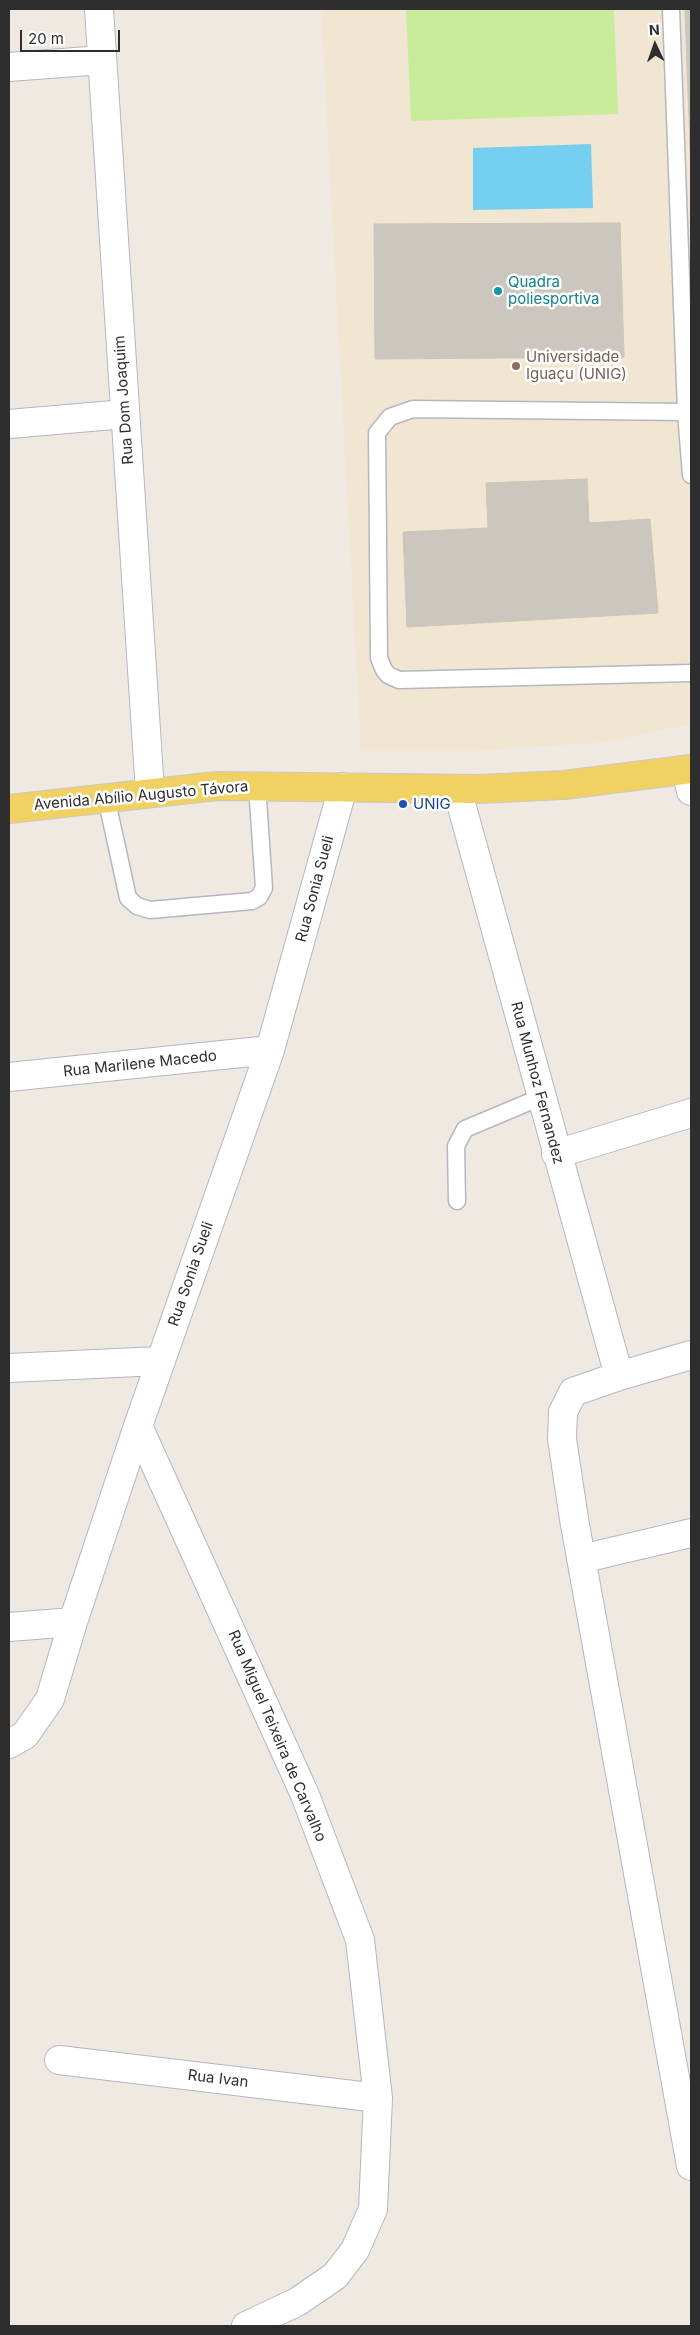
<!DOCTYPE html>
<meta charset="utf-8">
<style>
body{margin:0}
#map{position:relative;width:700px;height:2335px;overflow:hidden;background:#efe9e1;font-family:Inter,sans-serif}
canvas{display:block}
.frame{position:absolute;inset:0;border:10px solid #2e2e2e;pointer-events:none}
.north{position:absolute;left:630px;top:20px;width:50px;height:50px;-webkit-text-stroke:4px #fff;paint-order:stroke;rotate:357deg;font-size:14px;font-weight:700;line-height:20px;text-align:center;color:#2e2e2e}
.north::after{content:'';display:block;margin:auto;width:18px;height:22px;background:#2e2e2e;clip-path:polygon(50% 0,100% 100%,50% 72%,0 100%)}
.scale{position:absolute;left:20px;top:30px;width:100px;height:22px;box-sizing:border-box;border:2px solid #2e2e2e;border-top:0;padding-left:6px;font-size:15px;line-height:18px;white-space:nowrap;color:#2e2e2e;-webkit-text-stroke:4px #fff;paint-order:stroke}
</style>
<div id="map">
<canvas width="700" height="2335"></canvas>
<div class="frame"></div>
<div class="north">N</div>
<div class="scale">20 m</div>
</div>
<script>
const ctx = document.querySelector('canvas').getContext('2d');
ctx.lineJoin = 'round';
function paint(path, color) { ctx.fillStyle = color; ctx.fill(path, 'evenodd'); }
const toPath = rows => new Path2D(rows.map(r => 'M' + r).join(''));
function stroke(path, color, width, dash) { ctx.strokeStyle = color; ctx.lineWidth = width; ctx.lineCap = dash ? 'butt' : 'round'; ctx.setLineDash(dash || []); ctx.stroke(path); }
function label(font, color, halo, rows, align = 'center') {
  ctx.font = font + ' Inter,sans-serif'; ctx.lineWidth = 5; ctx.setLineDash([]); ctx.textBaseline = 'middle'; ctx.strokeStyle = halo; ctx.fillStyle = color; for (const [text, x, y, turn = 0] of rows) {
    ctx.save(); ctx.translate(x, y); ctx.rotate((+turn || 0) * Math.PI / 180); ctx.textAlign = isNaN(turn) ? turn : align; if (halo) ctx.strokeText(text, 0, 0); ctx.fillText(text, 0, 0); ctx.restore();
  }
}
paint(toPath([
 [321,9,691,9,691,724,604,742,476,751,361,751]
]), '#f0e6d1');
paint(toPath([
 [406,9,614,9,618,114,411,121]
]), '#c9ec9a');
paint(toPath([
 [591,144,593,208,473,210,473,148]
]), '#75cff0');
const building = toPath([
 [685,9,691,9,691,175,685,9],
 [620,223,624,357,375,359,374,224,620,223],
 [587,479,589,523,650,519,658,613,407,627,403,532,488,528,486,483,587,479]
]);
paint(building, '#cbc7bf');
stroke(building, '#cbc5ba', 1);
const service = toPath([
 [671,9,686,412],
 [691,475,686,412,413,409,390,417,377,433,379,658,384,670,388,675,399,680,691,673],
 [106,797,128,898,137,906,150,910,252,901,259,897,264,888,257,785],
 [457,1201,456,1146,465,1129,541,1097]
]);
const minor = toPath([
 [99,9,150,792],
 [9,67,102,60],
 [9,424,125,414],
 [686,771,691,791],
 [457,789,619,1376],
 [9,1077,270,1050],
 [556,1154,691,1113],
 [691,1355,619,1376,573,1392,563,1412,562,1439,574,1519,691,2166],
 [9,1368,160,1361],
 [138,1426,305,1795,360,1940,378,2098,373,2209,355,2250,335,2276,297,2302,246,2326],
 [581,1559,691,1533],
 [9,1627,73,1622],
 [9,1744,25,1735,50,1699,73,1622,138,1426,270,1050,343,787],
 [59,2060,378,2098]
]);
const primary = toPath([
 [9,809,217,786,479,789,564,785,691,769]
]);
stroke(service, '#b4b7c1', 19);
stroke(minor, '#b4b7c1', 30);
stroke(primary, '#c9c9c9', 30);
stroke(service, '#fff', 16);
stroke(minor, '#fff', 28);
stroke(primary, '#f2d163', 28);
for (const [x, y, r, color] of [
 [498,291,5,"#0f9aa8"],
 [516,366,5,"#8d6e63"],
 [403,804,5,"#1a4fb4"]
]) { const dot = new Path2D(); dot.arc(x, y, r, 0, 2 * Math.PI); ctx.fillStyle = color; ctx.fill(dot); stroke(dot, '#fff', 2); }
label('15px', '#0d838f', '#fff', [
 ["Quadra",508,282],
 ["poliesportiva",508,299]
], 'left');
label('15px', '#785e54', '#fff', [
 ["Universidade",526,357],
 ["Iguaçu (UNIG)",526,374]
], 'left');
label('15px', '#2e2e2e', '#fff', [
 ["Rua Dom Joaquim",124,400,-94],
 ["Avenida Abílio Augusto Távora",141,796,-5],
 ["Rua Sonia Sueli",315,889,-75],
 ["Rua Marilene Macedo",140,1064,-6],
 ["Rua Munhoz Fernandez",537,1083,75],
 ["Rua Sonia Sueli",191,1274,-71],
 ["Rua Miguel Teixeira de Carvalho",277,1736,67],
 ["Rua Ivan",218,2079,7]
]);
label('15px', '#164399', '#fff', [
 ["UNIG",413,804]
], 'left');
</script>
